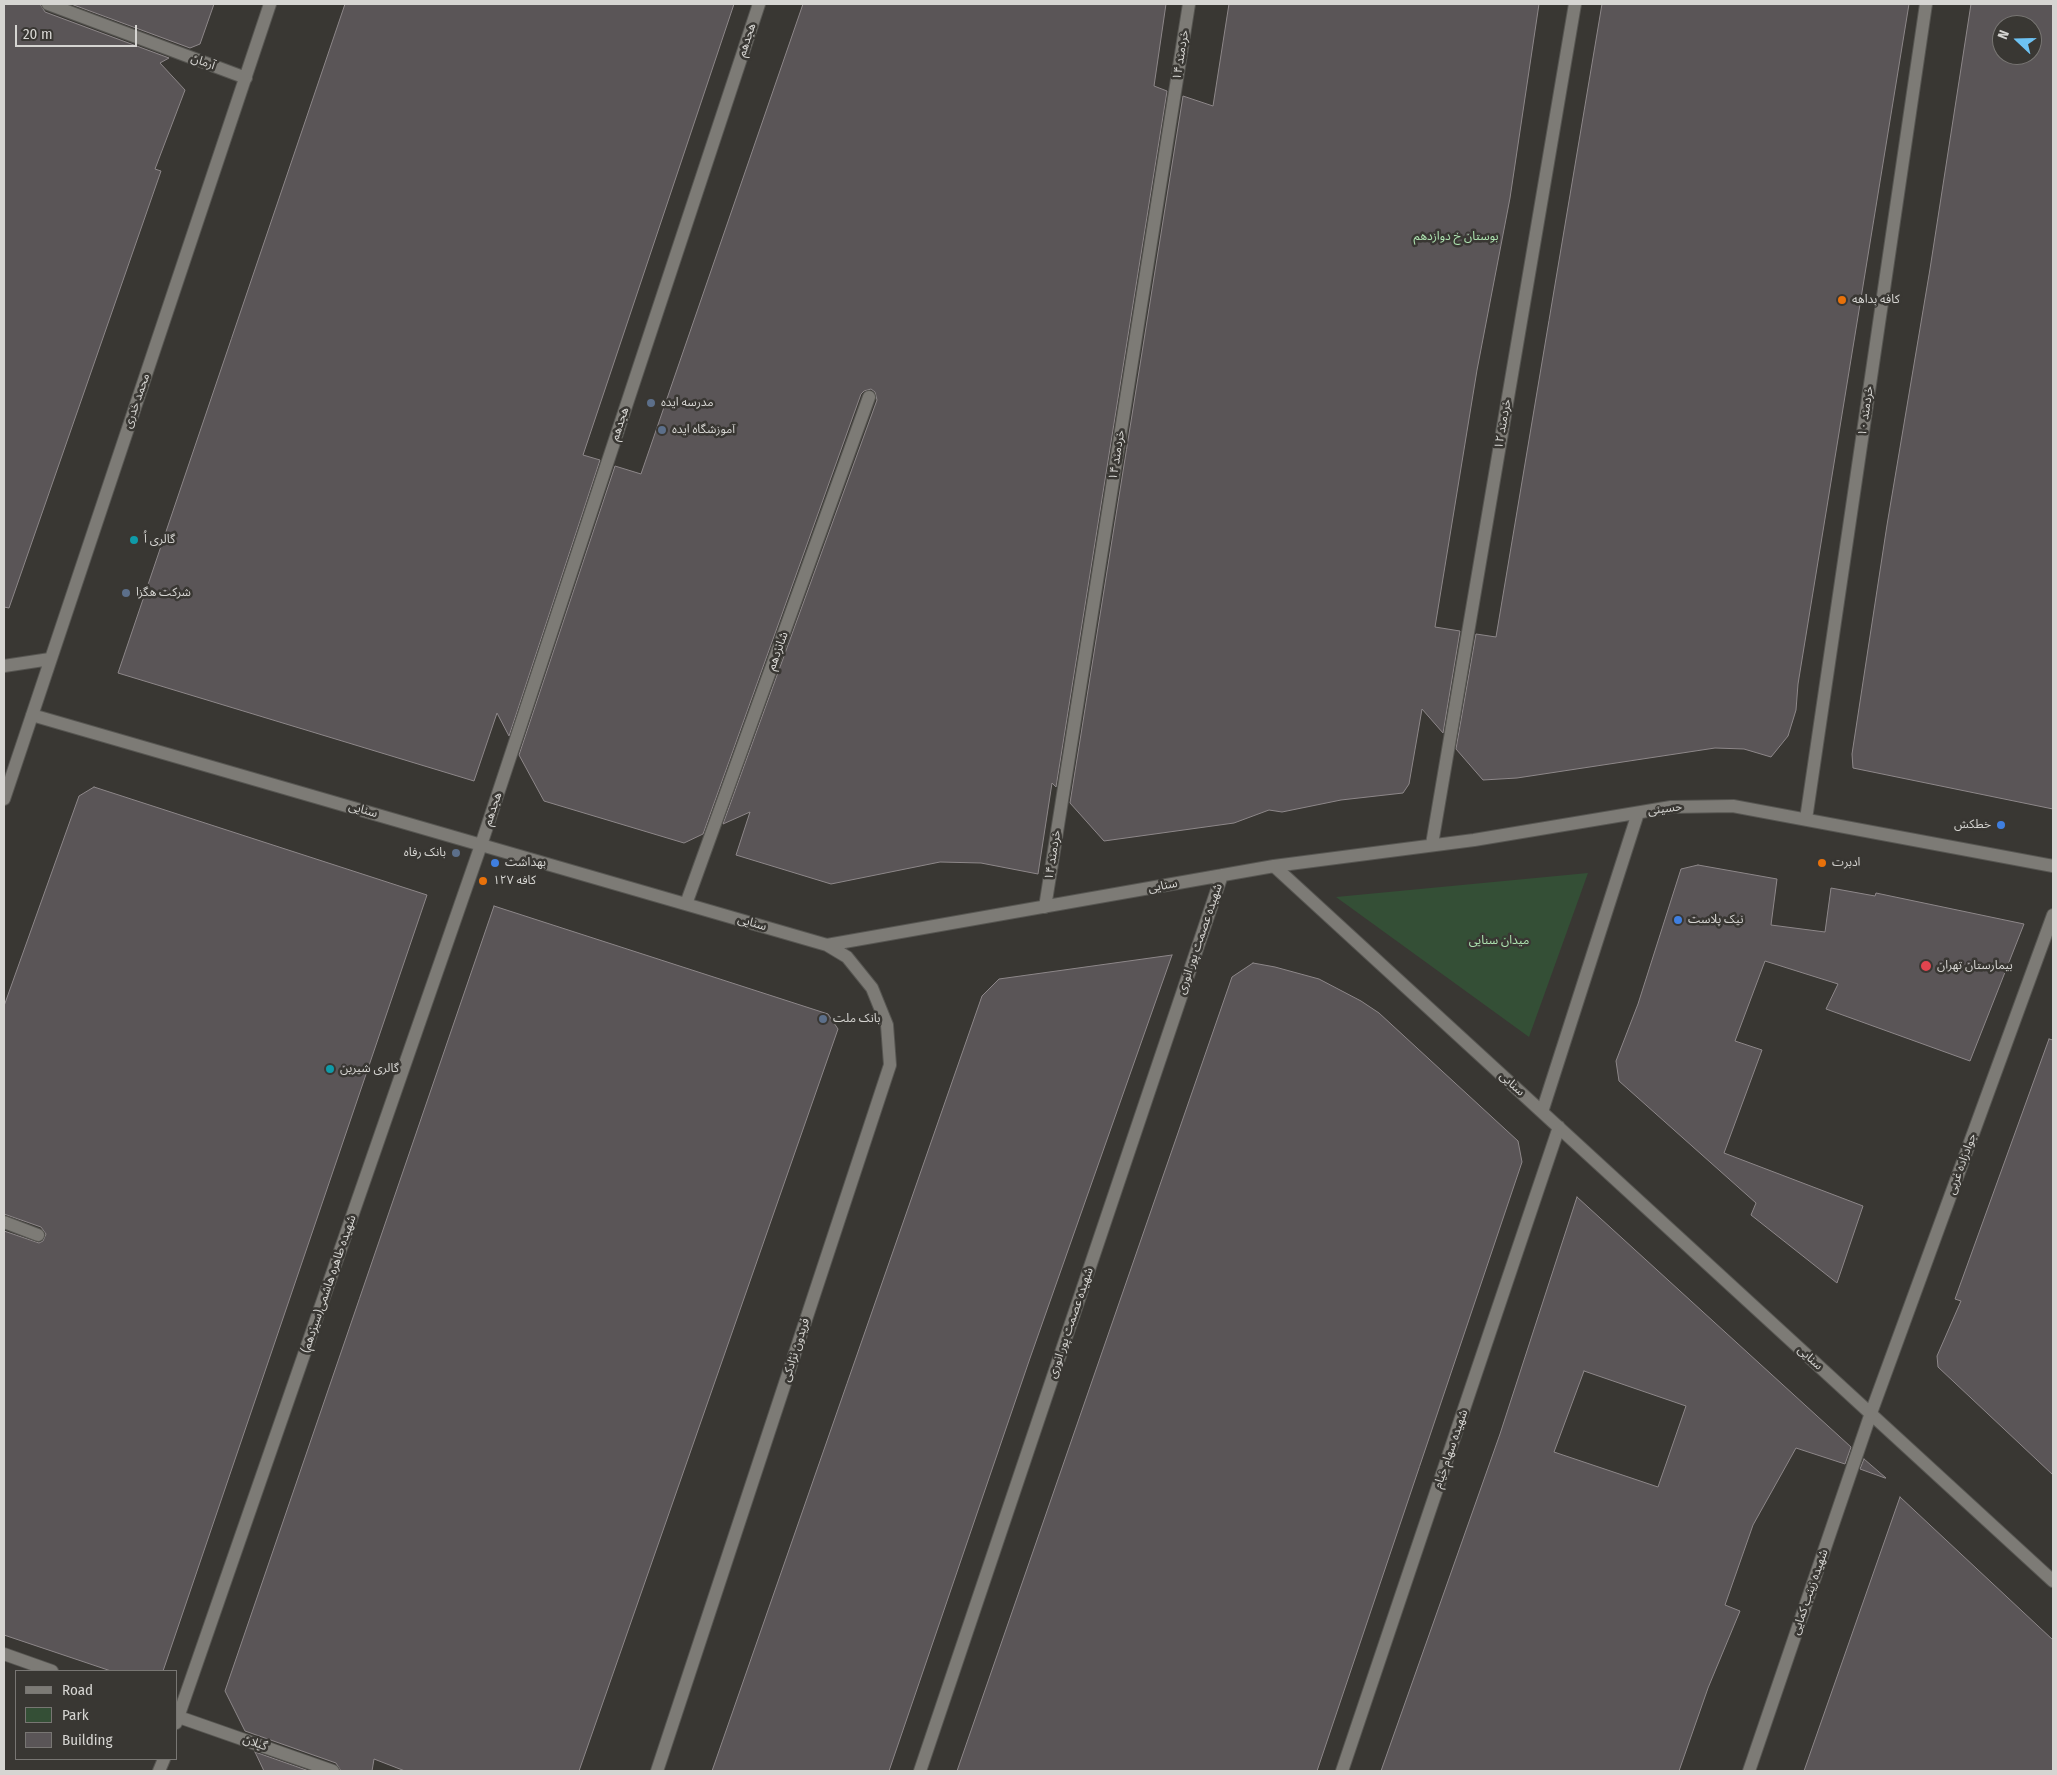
<!DOCTYPE html>
<meta charset="utf-8">
<style>
body{margin:0}
#map{position:relative;width:2057px;height:1775px;overflow:hidden;background:#393733;font-family:"Fira Sans Condensed",sans-serif}
canvas{display:block}
.frame{position:absolute;inset:0;border:5px solid #d6d5d2;pointer-events:none}
.legend{position:absolute;left:15px;top:1670px;width:162px;height:90px;box-sizing:border-box;background:#393733;border:1px solid #787673;margin:0;padding:6px 9px;list-style:none;font-size:15px;color:#d6d5d2}
.legend li{display:flex;align-items:center;gap:10px;height:25px}
.legend b{width:25px;border:1px solid #787673}
.north{position:absolute;left:1992px;top:15px;width:50px;height:50px;box-sizing:border-box;background:#393733;border:1px solid #787673;border-radius:50%;rotate:291deg;font-size:14px;font-weight:700;line-height:20px;text-align:center;color:#d6d5d2}
.north::after{content:'';display:block;margin:auto;width:18px;height:22px;background:#6dc2f3;clip-path:polygon(50% 0,100% 100%,50% 72%,0 100%)}
.scale{position:absolute;left:15px;top:25px;width:122px;height:22px;box-sizing:border-box;border:2px solid #d6d5d2;border-top:0;padding-left:6px;font-size:15px;line-height:18px;white-space:nowrap;color:#d6d5d2;-webkit-text-stroke:4px #393733;paint-order:stroke}
</style>
<div id="map">
<canvas width="2057" height="1775"></canvas>
<div class="frame"></div>
<ul class="legend">
<li><b style="height:6px;background:#7d7b76"></b>Road</li>
<li><b style="height:14px;background:#344f36"></b>Park</li>
<li><b style="height:14px;background:#5a5557"></b>Building</li>
</ul>
<div class="north">N</div>
<div class="scale">20 m</div>
</div>
<script>
const ctx = document.querySelector('canvas').getContext('2d');
ctx.lineJoin = 'round';
function paint(path, color) { ctx.fillStyle = color; ctx.fill(path, 'evenodd'); }
const toPath = rows => new Path2D(rows.map(r => 'M' + r).join(''));
function stroke(path, color, width, dash) { ctx.strokeStyle = color; ctx.lineWidth = width; ctx.lineCap = dash ? 'butt' : 'round'; ctx.setLineDash(dash || []); ctx.stroke(path); }
function label(font, color, halo, rows, align = 'center') {
  ctx.font = font + ' "Fira Sans Condensed","Noto Sans Arabic",sans-serif'; ctx.lineWidth = 5; ctx.setLineDash([]); ctx.textBaseline = 'middle'; ctx.strokeStyle = halo; ctx.fillStyle = color; for (const [text, x, y, turn = 0] of rows) {
    ctx.save(); ctx.translate(x, y); ctx.rotate((+turn || 0) * Math.PI / 180); ctx.textAlign = isNaN(turn) ? turn : align; if (halo) ctx.strokeText(text, 0, 0); ctx.fillText(text, 0, 0); ctx.restore();
  }
}
paint(toPath([
 [1588,873,1529,1037,1336,897]
]), '#344f36');
const building = toPath([
 [4,4,40,4,45,12,169,58,160,63,185,90,155,169,161,171,9,608,4,607,4,4],
 [71,4,214,4,200,44,190,48,71,4],
 [345,4,734,4,583,455,600,460,509,736,497,713,474,781,118,673,345,4],
 [803,4,1166,4,1154,86,1167,91,1056,787,1052,783,1038,874,981,863,940,862,831,884,736,855,750,812,723,824,877,400,875,392,871,389,864,391,861,394,703,834,684,843,544,801,519,755,615,466,641,474,803,4],
 [1229,4,1539,4,1510,198,1477,370,1435,627,1460,631,1443,733,1422,709,1409,784,1403,793,1341,800,1282,812,1269,810,1234,823,1104,841,1070,803,1183,96,1213,106,1229,4],
 [1602,4,1909,4,1798,684,1796,710,1788,736,1771,757,1744,749,1715,748,1517,778,1483,780,1456,749,1476,634,1496,637,1602,4],
 [1971,4,2053,4,2053,809,1853,768,1852,754,1887,525,1930,269,1971,4],
 [2002,25,2032,25,2032,55,2002,55,2002,25],
 [94,787,427,895,163,1671,111,1671,4,1635,4,1231,39,1243,43,1241,46,1234,41,1227,4,1214,4,1006,79,796,94,787],
 [1698,865,1777,879,1771,925,1825,932,1831,888,1875,896,1876,893,2024,924,1970,1061,1826,1009,1838,984,1765,961,1735,1041,1762,1050,1724,1153,1863,1206,1837,1283,1751,1215,1756,1203,1619,1081,1616,1061,1638,1004,1681,869,1698,865],
 [494,906,828,1014,838,1029,579,1771,405,1771,374,1759,372,1771,341,1771,336,1763,245,1731,225,1691,494,906],
 [1172,955,1029,1361,889,1771,712,1771,982,996,999,979,1172,955],
 [1253,963,1275,967,1319,979,1361,1001,1379,1013,1518,1141,1522,1162,1317,1771,957,1771,1232,977,1253,963],
 [2049,1039,2053,1040,2053,1475,1938,1367,1937,1356,1961,1301,1955,1299,2049,1039],
 [1577,1197,1851,1447,1845,1464,1796,1448,1753,1525,1725,1605,1740,1611,1708,1688,1679,1771,1381,1771,1500,1434,1577,1197],
 [1584,1371,1686,1406,1658,1487,1554,1452,1584,1371],
 [1864,1459,1886,1478,1885,1478,1860,1469,1864,1459],
 [1900,1497,2053,1640,2053,1771,1804,1771,1900,1497],
 [255,1752,309,1771,264,1771,255,1752]
]);
paint(building, '#5a5557');
stroke(building, '#8d8789', 1);
const minor = toPath([
 [48,4,246,78],
 [4,666,50,659],
 [32,715,827,945,1274,866,1474,840,1671,807,1733,806,2053,866],
 [4,799,270,4],
 [1806,819,1926,4],
 [1432,844,1575,4],
 [1274,866,2053,1581],
 [686,904,869,397],
 [1045,907,1189,4],
 [1542,1112,1638,813],
 [4,1222,38,1235],
 [4,1654,52,1671],
 [176,1716,333,1771],
 [176,1723,481,845,759,4],
 [159,1771,164,1759],
 [657,1771,890,1065,887,1025,872,988,847,957,827,945],
 [920,1771,1222,875],
 [1342,1771,1559,1127],
 [1749,1771,1871,1413,2053,915]
]);
stroke(minor, '#575652', 14);
stroke(minor, '#7d7b76', 12);
for (const [x, y, r, color] of [
 [1842,300,5,"#e8710a"],
 [651,403,5,"#5c6f8a"],
 [662,430,5,"#5c6f8a"],
 [134,540,5,"#0f9aa8"],
 [126,593,5,"#5c6f8a"],
 [2001,825,5,"#3f7fe0"],
 [456,853,5,"#5c6f8a"],
 [495,863,5,"#3f7fe0"],
 [1822,863,5,"#e8710a"],
 [483,881,5,"#e8710a"],
 [1678,920,5,"#3f7fe0"],
 [1926,966,6,"#e0444e"],
 [823,1019,5,"#5c6f8a"],
 [330,1069,5,"#0f9aa8"]
]) { const dot = new Path2D(); dot.arc(x, y, r, 0, 2 * Math.PI); ctx.fillStyle = color; ctx.fill(dot); stroke(dot, '#393733', 2); }
label('12px', '#d6d5d2', '#393733', [
 ["هجدهم",747,40,-72],
 ["خردمند ۱۴",1181,55,-81],
 ["آرمان",203,62,20],
 ["محمد خدری",137,401,-71],
 ["خردمند ۱۰",1866,411,-82],
 ["هجدهم",620,424,-72],
 ["خردمند ۱۲",1503,424,-80],
 ["خردمند ۱۴",1117,455,-81],
 ["شانزدهم",778,651,-70],
 ["هجدهم",493,809,-72],
 ["حسینی",1665,809,-7],
 ["سنایی",363,810,16],
 ["خردمند ۱۴",1053,855,-81],
 ["سنایی",1163,886,-10],
 ["سنایی",752,923,16],
 ["شهیده عصمت پور انوری",1200,939,-71],
 ["سنایی",1512,1084,43],
 ["جوادزاده غربی",1962,1164,-70],
 ["شهیده طاهره هاشمی(سیزدهم)",329,1284,-71],
 ["شهیده عصمت پور انوری",1071,1323,-71],
 ["فریدون نژادکی",796,1350,-72],
 ["سنایی",1810,1358,43],
 ["شهیده سهام خیام",1451,1449,-71],
 ["شهیده زینب کمایی",1810,1592,-71],
 ["گیلان",255,1743,20]
]);
label('12px', '#ade3b0', '#393733', [
 ["بوستان خ دوازدهم",1456,237],
 ["میدان سنایی",1499,941]
]);
label('12px', '#d6d5d2', '#393733', [
 ["کافه بداهه",1852,300],
 ["مدرسه ایده",661,403],
 ["آموزشگاه ایده",672,430],
 ["گالری اُ",144,540],
 ["شرکت هگزا",136,593],
 ["خطکش",1991,825,"right"],
 ["بانک رفاه",446,853,"right"],
 ["بهداشت",505,863],
 ["ادبرت",1832,863],
 ["کافه ۱۲۷",493,881],
 ["نیک پلاست",1688,920],
 ["بیمارستان تهران",1937,966],
 ["بانک ملت",833,1019],
 ["گالری شیرین",340,1069]
], 'left');
</script>
